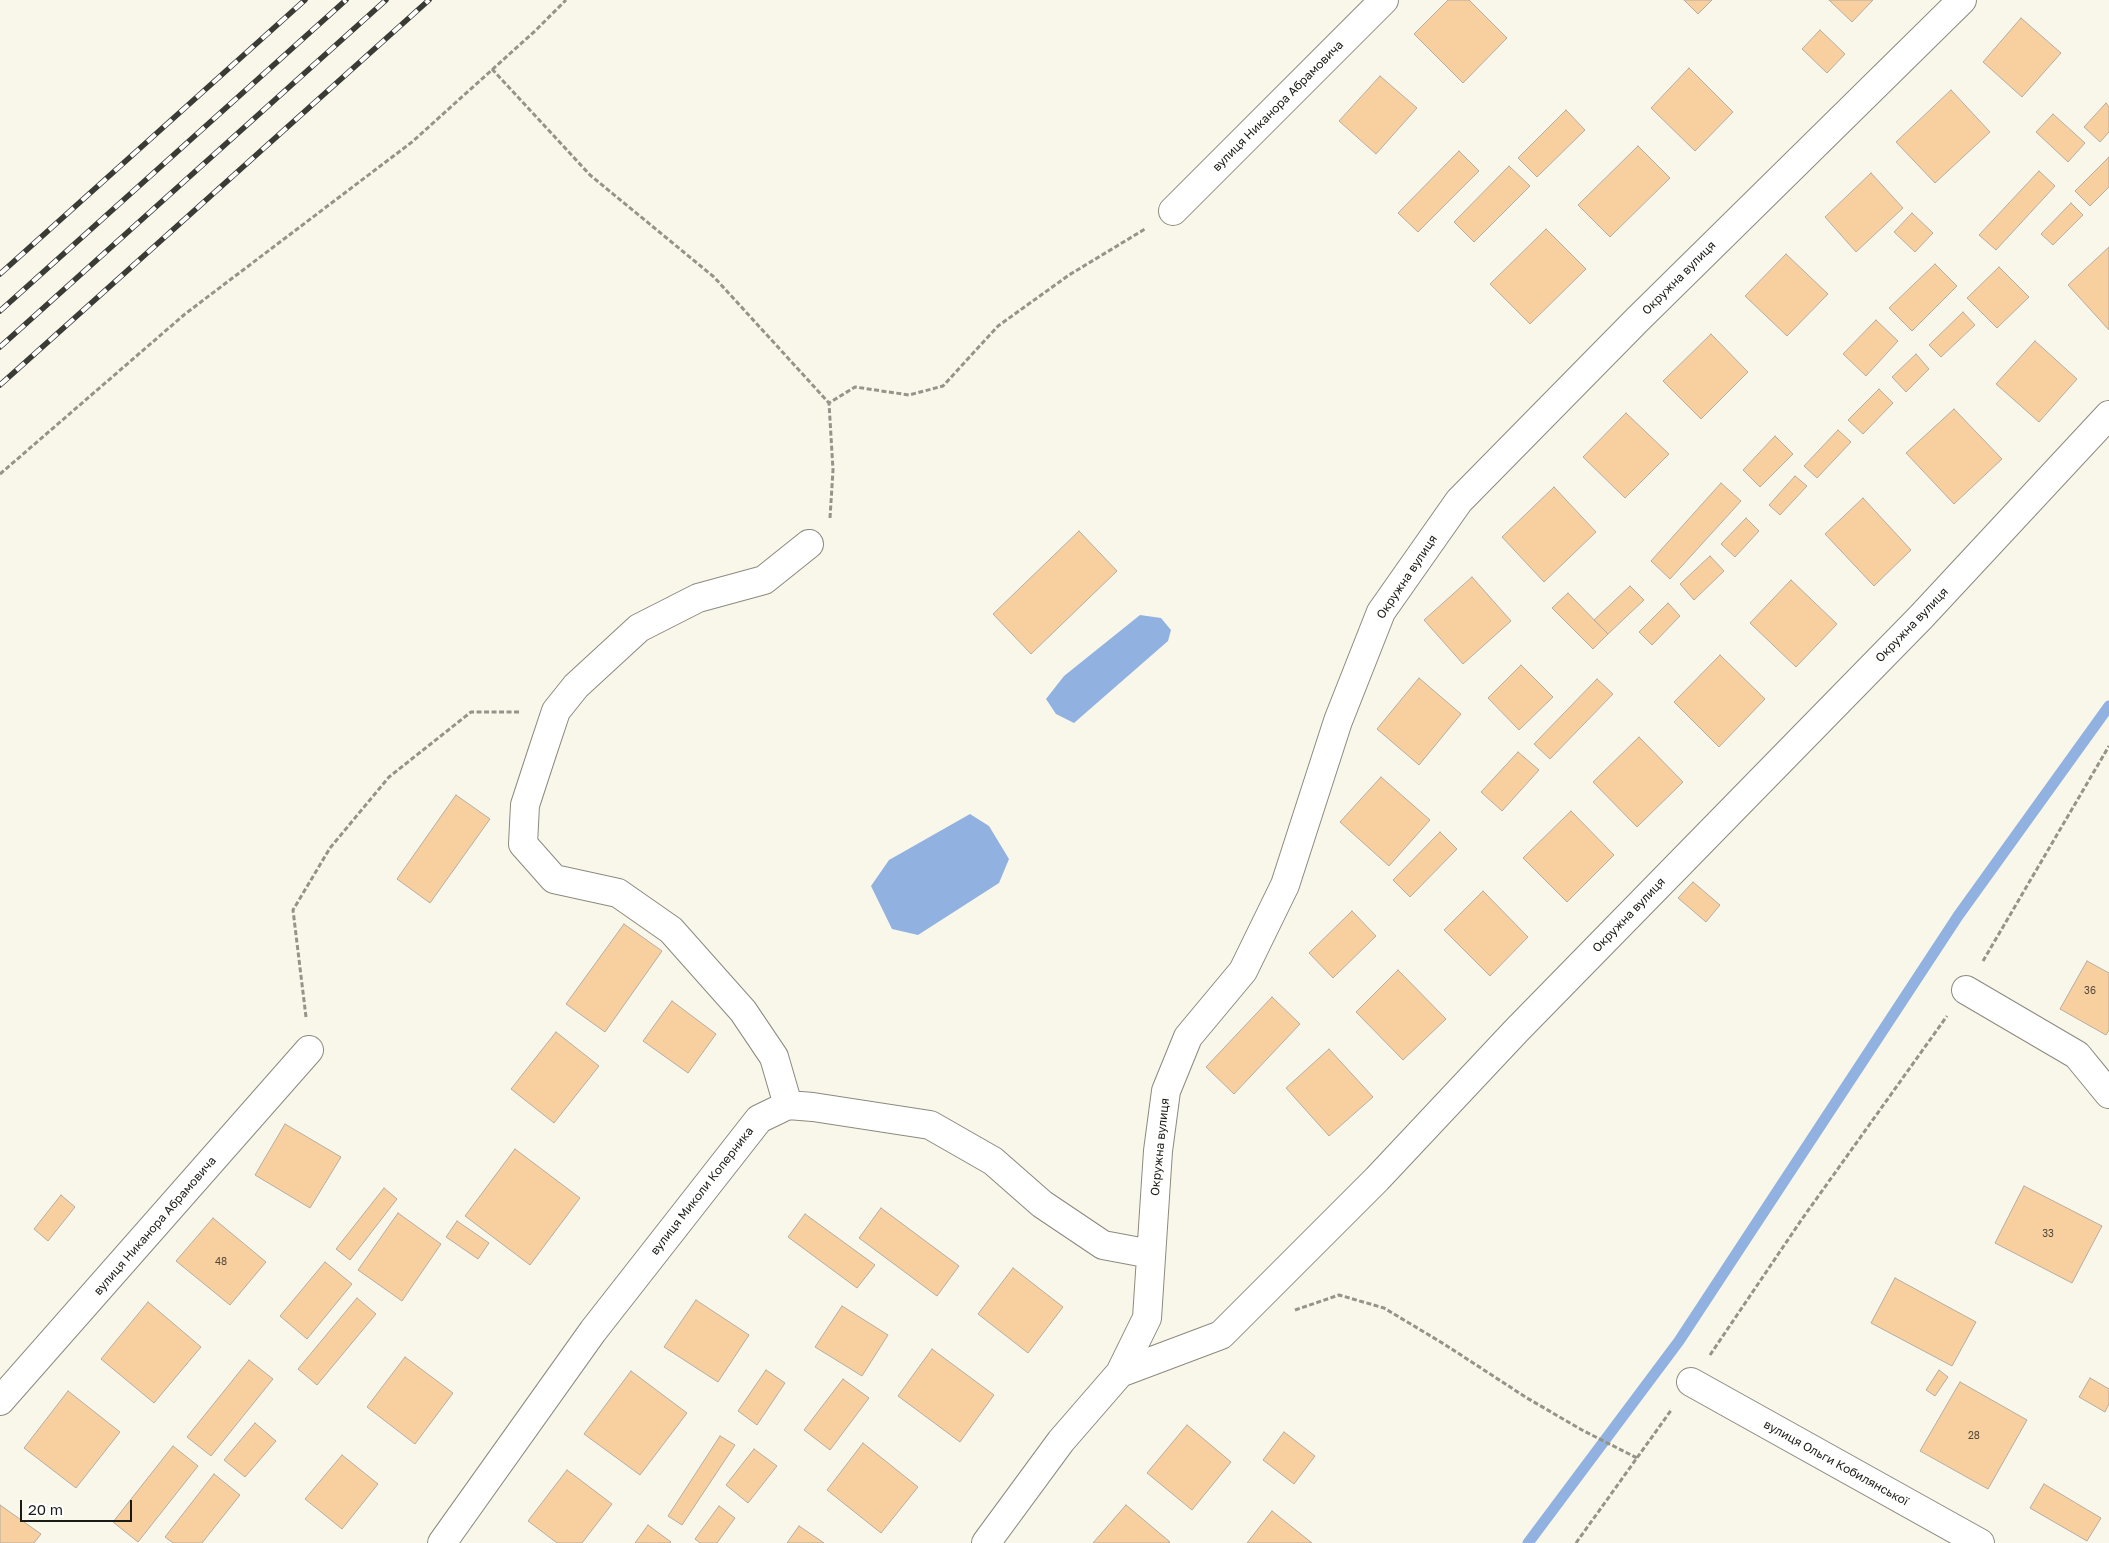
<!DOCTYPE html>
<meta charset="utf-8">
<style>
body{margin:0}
#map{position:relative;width:2109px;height:1543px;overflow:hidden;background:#f9f7ea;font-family:"Golos Text",sans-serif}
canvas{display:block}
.scale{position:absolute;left:20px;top:1500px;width:112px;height:22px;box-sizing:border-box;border:2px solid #1b1b16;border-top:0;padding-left:6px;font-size:15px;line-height:18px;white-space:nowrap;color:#1b1b16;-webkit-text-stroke:4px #fff;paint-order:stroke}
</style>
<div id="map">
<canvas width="2109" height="1543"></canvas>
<div class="scale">20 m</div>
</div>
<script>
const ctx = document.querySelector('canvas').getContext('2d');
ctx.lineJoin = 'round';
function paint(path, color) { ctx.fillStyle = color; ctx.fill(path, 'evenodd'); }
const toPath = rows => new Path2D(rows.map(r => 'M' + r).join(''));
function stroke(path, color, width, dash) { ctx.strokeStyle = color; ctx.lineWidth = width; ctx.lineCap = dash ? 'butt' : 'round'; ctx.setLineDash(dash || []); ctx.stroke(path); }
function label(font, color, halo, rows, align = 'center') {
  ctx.font = font + ' "Golos Text",sans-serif'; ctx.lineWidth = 5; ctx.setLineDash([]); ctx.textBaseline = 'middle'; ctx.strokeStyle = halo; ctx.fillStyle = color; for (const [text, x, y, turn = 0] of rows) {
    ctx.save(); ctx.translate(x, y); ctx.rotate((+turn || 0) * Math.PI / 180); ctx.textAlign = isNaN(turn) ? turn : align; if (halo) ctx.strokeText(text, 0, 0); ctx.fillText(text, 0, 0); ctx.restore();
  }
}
paint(toPath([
 [1140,615,1161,618,1171,630,1168,641,1074,723,1056,714,1046,699,1064,676],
 [970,814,989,826,1009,859,999,883,918,935,892,929,871,886,889,860]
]), '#91b2e1');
stroke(toPath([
 [1528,1543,1679,1341,1958,916,2109,706]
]), '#91b2e1', 11);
const building = toPath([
 [1448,0,1469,0,1507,38,1463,83,1414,34,1448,0],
 [1684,0,1712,0,1698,14,1684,0],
 [1829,0,1873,0,1852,22,1829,0],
 [2021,18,2061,53,2022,97,1983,62,2021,18],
 [1820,30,1845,54,1827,73,1802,49,1820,30],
 [1689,68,1733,112,1695,151,1651,108,1689,68],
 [1380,76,1417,108,1376,154,1339,121,1380,76],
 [1951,90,1990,132,1935,183,1896,142,1951,90],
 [2106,103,2109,107,2109,132,2100,142,2084,127,2106,103],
 [1566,110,1585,130,1537,177,1518,158,1566,110],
 [2053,114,2085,143,2068,162,2036,132,2053,114],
 [1638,146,1670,178,1610,237,1578,205,1638,146],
 [1459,151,1479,171,1418,232,1398,213,1459,151],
 [2109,157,2109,187,2090,206,2075,191,2109,157],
 [1509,166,1530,186,1474,242,1454,222,1509,166],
 [2039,171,2055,186,1996,250,1979,235,2039,171],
 [1871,173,1903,208,1856,252,1825,217,1871,173],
 [2071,203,2083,215,2053,245,2041,234,2071,203],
 [1912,213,1933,233,1915,252,1894,232,1912,213],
 [1546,229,1586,269,1530,324,1490,284,1546,229],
 [2109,247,2109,330,2068,285,2109,247],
 [1786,254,1828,294,1787,336,1745,296,1786,254],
 [1935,264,1957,286,1912,331,1889,308,1935,264],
 [1999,267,2029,297,1997,328,1967,298,1999,267],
 [1963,312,1975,325,1941,357,1929,345,1963,312],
 [1876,320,1898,341,1866,376,1843,354,1876,320],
 [1711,334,1748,372,1701,419,1663,381,1711,334],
 [2035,341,2077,379,2039,422,1996,384,2035,341],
 [1916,354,1929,369,1906,392,1892,377,1916,354],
 [1879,389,1893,403,1863,434,1848,420,1879,389],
 [1954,409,2002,459,1954,504,1906,453,1954,409],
 [1626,413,1669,454,1625,498,1583,457,1626,413],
 [1838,430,1851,442,1817,478,1804,466,1838,430],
 [1775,436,1793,454,1760,487,1743,470,1775,436],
 [1795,476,1807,486,1780,515,1769,505,1795,476],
 [1721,483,1741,501,1670,579,1651,561,1721,483],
 [1554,487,1596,532,1544,582,1502,537,1554,487],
 [1863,498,1911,550,1874,586,1825,534,1863,498],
 [1746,518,1759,531,1735,557,1721,544,1746,518],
 [1079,531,1117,571,1031,654,993,614,1079,531],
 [1710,556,1724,571,1694,600,1680,584,1710,556],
 [1472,577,1511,621,1463,664,1424,620,1472,577],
 [1791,580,1837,624,1796,667,1750,623,1791,580],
 [1630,586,1644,600,1608,634,1594,620,1630,586],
 [1568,593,1608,634,1593,649,1552,608,1568,593],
 [1668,603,1680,616,1652,645,1639,632,1668,603],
 [1720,655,1765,699,1719,747,1674,702,1720,655],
 [1521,665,1553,697,1519,730,1488,698,1521,665],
 [1419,678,1461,714,1419,765,1377,729,1419,678],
 [1597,679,1613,694,1550,759,1534,744,1597,679],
 [1639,737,1683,782,1637,827,1593,782,1639,737],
 [1518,752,1539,770,1502,811,1481,792,1518,752],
 [1381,777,1430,820,1389,866,1340,822,1381,777],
 [456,795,490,819,430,903,397,879,456,795],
 [1571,811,1614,855,1567,902,1523,858,1571,811],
 [1440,832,1457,849,1410,897,1393,880,1440,832],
 [1693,882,1720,905,1706,922,1678,898,1693,882],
 [1483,891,1528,937,1490,976,1444,930,1483,891],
 [1352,911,1376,936,1333,978,1309,953,1352,911],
 [624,924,662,951,605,1032,566,1004,624,924],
 [2087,961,2109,973,2109,1030,2106,1035,2060,1009,2087,961],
 [1398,970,1446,1019,1403,1060,1356,1012,1398,970],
 [1272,997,1300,1024,1234,1094,1206,1067,1272,997],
 [672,1001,716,1034,688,1073,643,1041,672,1001],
 [556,1032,599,1066,554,1123,511,1089,556,1032],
 [1329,1049,1373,1097,1329,1136,1286,1088,1329,1049],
 [285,1124,341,1157,310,1208,255,1175,285,1124],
 [515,1149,580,1198,530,1265,465,1216,515,1149],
 [2024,1186,2102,1226,2072,1283,1995,1243,2024,1186],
 [384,1188,397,1199,350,1260,336,1249,384,1188],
 [61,1195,75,1207,48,1241,34,1229,61,1195],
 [881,1208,959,1266,937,1296,859,1238,881,1208],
 [398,1213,441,1244,402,1301,358,1270,398,1213],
 [805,1214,875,1265,857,1288,788,1237,805,1214],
 [213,1218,266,1262,230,1305,176,1261,213,1218],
 [457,1221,489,1243,478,1259,446,1237,457,1221],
 [325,1262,352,1284,307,1339,280,1316,325,1262],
 [1013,1268,1063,1307,1028,1353,978,1314,1013,1268],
 [1895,1278,1976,1322,1952,1366,1871,1323,1895,1278],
 [357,1298,376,1314,317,1385,298,1369,357,1298],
 [696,1300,749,1335,718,1382,664,1347,696,1300],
 [148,1302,201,1347,154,1403,101,1359,148,1302],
 [842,1306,888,1335,862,1376,815,1347,842,1306],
 [932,1349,994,1395,960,1442,898,1396,932,1349],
 [405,1357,453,1393,415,1444,367,1407,405,1357],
 [249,1360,273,1379,211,1456,187,1437,249,1360],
 [766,1370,785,1383,757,1425,738,1411,766,1370],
 [1939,1370,1948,1377,1935,1396,1926,1390,1939,1370],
 [631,1371,687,1413,640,1475,584,1434,631,1371],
 [2090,1378,2109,1389,2109,1404,2105,1412,2079,1397,2090,1378],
 [843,1379,869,1398,830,1450,804,1430,843,1379],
 [1960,1382,2027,1420,1988,1489,1920,1451,1960,1382],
 [68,1391,120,1432,76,1488,24,1448,68,1391],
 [255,1423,276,1441,245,1477,224,1460,255,1423],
 [1187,1425,1231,1462,1192,1510,1147,1473,1187,1425],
 [1284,1432,1315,1456,1294,1484,1263,1460,1284,1432],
 [720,1436,735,1445,682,1525,668,1516,720,1436],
 [863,1443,918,1487,881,1533,827,1490,863,1443],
 [173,1446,198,1466,138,1542,113,1522,173,1446],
 [754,1449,777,1466,748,1503,726,1485,754,1449],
 [342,1455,378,1484,342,1529,305,1499,342,1455],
 [567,1470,612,1504,582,1543,557,1543,528,1521,567,1470],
 [214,1474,240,1495,202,1543,173,1543,165,1537,214,1474],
 [2044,1484,2101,1518,2087,1541,2030,1508,2044,1484],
 [0,1505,41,1534,34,1543,0,1543,0,1505],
 [1126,1505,1170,1542,1168,1543,1093,1543,1126,1505],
 [719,1506,735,1518,717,1543,700,1543,695,1539,719,1506],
 [1272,1511,1312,1543,1247,1543,1272,1511],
 [648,1525,671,1542,670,1543,635,1543,648,1525],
 [799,1526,824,1543,787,1543,799,1526]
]);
paint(building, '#f8d0a0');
stroke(building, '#b5aca2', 1);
const minor = toPath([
 [1173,211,1384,0],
 [1966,990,2077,1055,2109,1094],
 [788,1105,774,1057,743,1011,671,930,618,893,554,879,523,844,525,805,542,753,556,711,576,686,639,628,698,598,764,580,809,544],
 [1120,1373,1221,1335,1377,1179,1516,1031,1921,617,2109,415],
 [1691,1382,1980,1543],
 [0,1401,309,1050],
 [442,1543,593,1331,759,1119,788,1105,813,1107,930,1125,993,1161,1042,1204,1103,1245,1151,1254],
 [986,1543,1061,1441,1120,1373,1147,1318,1158,1151,1166,1091,1188,1037,1243,971,1285,885,1338,721,1381,612,1459,501,1637,320,1962,0]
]);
stroke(minor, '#8c8a7e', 30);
stroke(toPath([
 [492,69,590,175,714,277,829,403],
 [0,474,185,314,412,142,535,31,566,0],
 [830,518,833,470,829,403,855,387,909,395,943,386,998,326,1069,275,1145,229],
 [1983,961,2109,746],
 [306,1017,293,910,330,848,389,777,471,712,521,712],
 [1295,1310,1339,1295,1384,1308,1444,1344,1527,1398,1582,1430,1637,1458],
 [1710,1355,1802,1219,1947,1016],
 [1576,1543,1672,1409]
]), '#95948a', 3, [5, 2.5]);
stroke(minor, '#fff', 28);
const rail = toPath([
 [0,274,305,0],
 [0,311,346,0],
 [0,347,386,0],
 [0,385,429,0]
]);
stroke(rail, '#3b3b35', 5.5);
stroke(rail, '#fff', 4, [11]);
label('10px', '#524838', null, [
 ["36",2090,991],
 ["33",2048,1234],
 ["48",221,1262],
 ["28",1974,1436]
]);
label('12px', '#1b1b16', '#fff', [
 ["вулиця Никанора Абрамовича",1278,106,-45],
 ["Окружна вулиця",1679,278,-45],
 ["Окружна вулиця",1407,577,-56],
 ["Окружна вулиця",1912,625,-46],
 ["Окружна вулиця",1629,915,-46],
 ["Окружна вулиця",1160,1147,-84],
 ["вулиця Миколи Коперника",702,1191,-52],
 ["вулиця Никанора Абрамовича",155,1226,-49],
 ["вулиця Ольги Кобилянської",1836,1463,29]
]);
</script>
